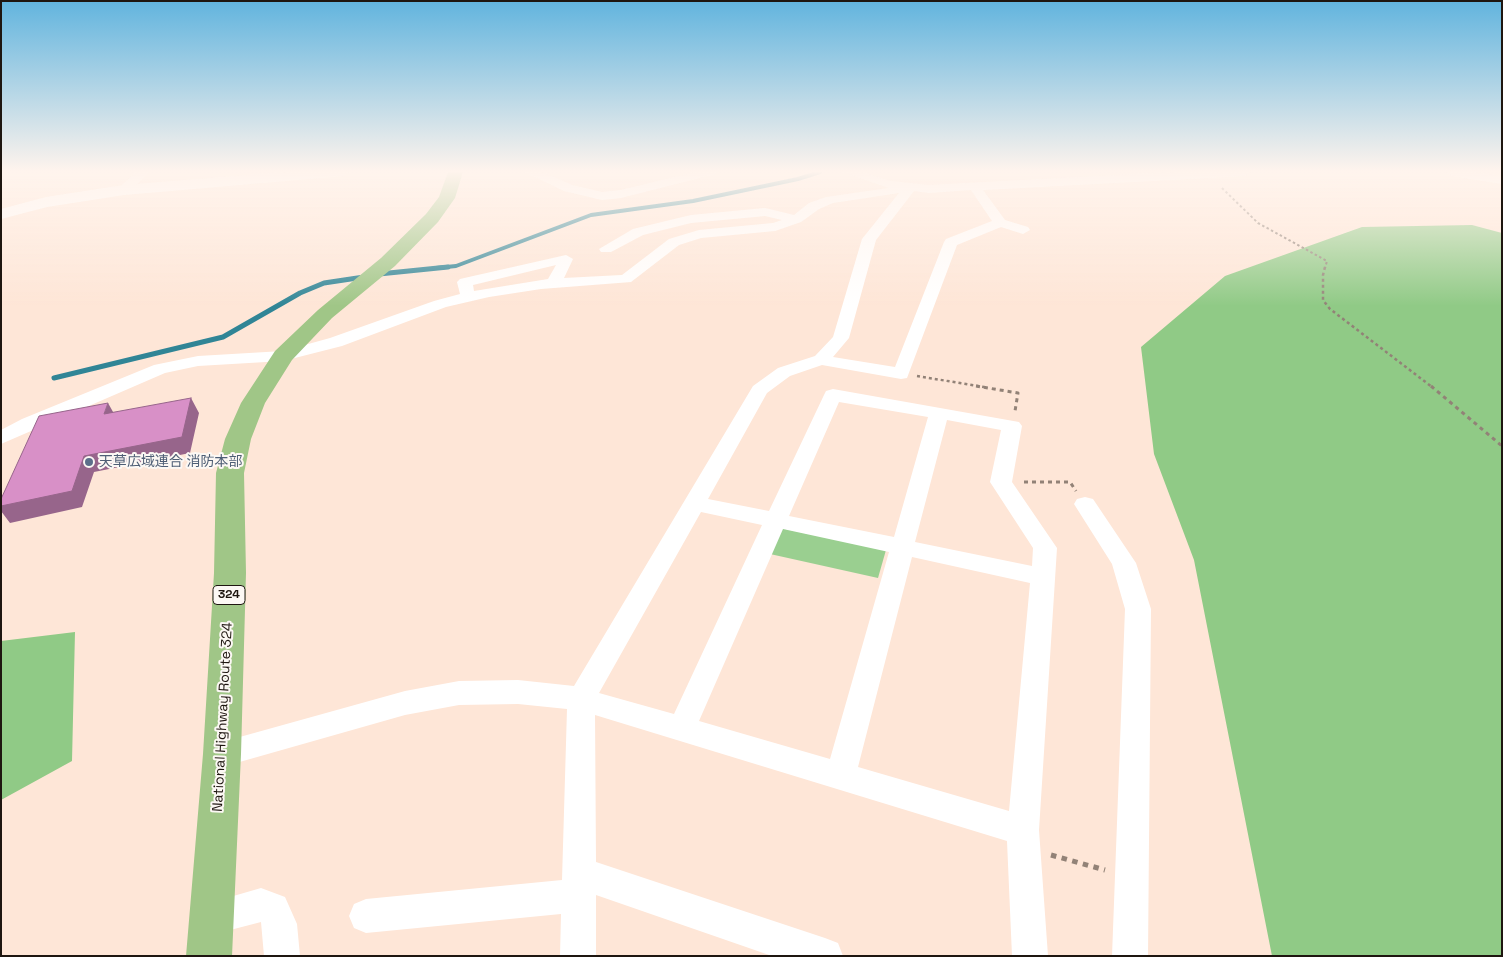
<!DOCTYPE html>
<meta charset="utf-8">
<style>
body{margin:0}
#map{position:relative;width:1503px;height:957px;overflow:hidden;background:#fee6d7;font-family:"Space Grotesk",sans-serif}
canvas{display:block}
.frame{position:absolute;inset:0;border:2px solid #1e1610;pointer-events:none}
</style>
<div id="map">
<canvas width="1503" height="957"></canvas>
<div class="frame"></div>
</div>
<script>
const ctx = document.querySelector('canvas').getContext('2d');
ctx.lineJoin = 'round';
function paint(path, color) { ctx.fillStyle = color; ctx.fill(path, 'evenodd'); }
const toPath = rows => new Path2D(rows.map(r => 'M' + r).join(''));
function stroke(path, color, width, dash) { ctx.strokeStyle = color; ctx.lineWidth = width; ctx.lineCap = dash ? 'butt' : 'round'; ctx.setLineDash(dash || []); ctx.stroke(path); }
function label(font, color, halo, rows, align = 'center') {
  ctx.font = font + ' "Space Grotesk","Noto Sans JP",sans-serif'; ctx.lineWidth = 4; ctx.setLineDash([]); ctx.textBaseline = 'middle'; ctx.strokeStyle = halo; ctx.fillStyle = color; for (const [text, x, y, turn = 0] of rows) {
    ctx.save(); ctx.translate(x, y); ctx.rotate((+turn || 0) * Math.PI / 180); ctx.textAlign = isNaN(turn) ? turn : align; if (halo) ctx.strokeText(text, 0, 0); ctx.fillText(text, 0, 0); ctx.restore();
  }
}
paint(toPath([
 [781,528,886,550,878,578,770,554]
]), '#9acf90');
paint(toPath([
 [1472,225,1502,233,1502,956,1272,956,1194,560,1154,454,1141,347,1225,276,1362,227],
 [75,632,72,761,1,800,1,641]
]), '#90ca86');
stroke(toPath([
 [436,268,456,266,591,215,693,201,798,179,820,172]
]), '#308596', 4);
stroke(toPath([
 [379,274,448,267],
 [54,378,223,337,300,293,324,283,364,277]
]), '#308596', 5);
stroke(toPath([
 [1222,188,1258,223,1327,261,1325,268]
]), '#928277', 2, [2.5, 2.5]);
stroke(toPath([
 [1325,267,1323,275,1323,300,1330,309,1432,387],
 [917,376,984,387]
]), '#928277', 2.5, [3, 3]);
stroke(toPath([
 [976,386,1018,393,1015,411],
 [1431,386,1502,446],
 [1024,482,1070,482,1076,491]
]), '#928277', 3, [4, 4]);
stroke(toPath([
 [1051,855,1105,870]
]), '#928277', 5, [5.5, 5.5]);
paint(toPath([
 [136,172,149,172,128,193,120,193,118,190,120,187,136,172],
 [525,172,542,172,572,185,602,192,621,190,695,172,717,172,715,174,621,198,602,200,564,191,525,172],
 [843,172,862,172,890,181,929,185,1174,172,1251,172,1245,176,983,190,1005,220,1028,227,1030,230,1023,234,1001,227,957,245,907,378,901,379,822,365,790,376,767,393,708,499,769,511,824,395,826,391,833,389,1019,422,1022,426,1012,482,1057,548,1039,830,1048,956,1012,956,1007,841,595,715,596,862,825,938,838,943,843,956,772,956,596,895,596,956,560,956,561,914,366,933,354,928,349,916,354,904,366,899,562,880,567,709,518,704,459,705,405,715,222,767,211,763,207,754,211,745,405,691,459,681,518,680,574,686,753,386,778,368,815,356,833,337,862,239,899,193,833,203,819,209,801,222,775,231,701,238,679,245,631,282,541,289,489,297,446,307,342,346,283,361,198,366,165,373,1,444,1,430,22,419,154,365,198,356,283,351,330,338,434,301,460,294,457,282,460,279,566,255,573,259,564,278,622,275,669,239,699,230,773,223,782,220,765,216,691,223,643,235,611,252,601,252,599,249,633,229,691,215,765,208,794,215,809,203,826,197,889,188,843,172],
 [971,190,992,221,946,239,944,242,895,367,833,357,849,338,876,240,914,191,929,193,971,190],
 [556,265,548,279,474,291,473,285,556,265],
 [839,402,928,417,894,537,789,516,839,402],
 [947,420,1001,430,990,482,1033,548,1032,566,915,542,947,420],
 [701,512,762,525,674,714,599,693,701,512],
 [783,529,889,552,830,759,699,721,783,529],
 [912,557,1030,583,1009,811,858,767,912,557],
 [1446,172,1476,172,1502,176,1502,184,1452,176,1446,172],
 [1085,497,1093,499,1136,563,1151,609,1148,956,1112,956,1125,609,1112,564,1074,504,1077,499,1085,497],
 [261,888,285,897,297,924,300,956,264,956,261,922,211,935,199,930,194,918,199,906,261,888]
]), '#fff');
paint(toPath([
 [286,172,350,172,343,176,124,195,47,207,1,219,1,209,46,197,124,185,286,172]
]), '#fff');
paint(toPath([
 [448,172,463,172,455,198,438,222,395,266,332,318,292,360,265,403,251,439,244,473,246,573,241,754,232,956,186,956,203,754,214,573,216,473,225,439,241,403,275,351,318,310,381,258,426,214,439,197,448,172]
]), '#a0c687');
paint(toPath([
 [191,398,199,413,190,453,94,472,82,507,10,523,1,511,1,506,84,456],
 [108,403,117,419,104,414]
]), '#97658b');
const building = toPath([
 [191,398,182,437,84,456,72,491,1,506,1,499,39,416,108,403,104,414,191,398]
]);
paint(building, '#d890c7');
stroke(building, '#97658b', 1);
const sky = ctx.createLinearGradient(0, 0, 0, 306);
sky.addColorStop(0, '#61b4de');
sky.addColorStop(0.56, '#fff4ed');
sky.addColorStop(1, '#fff4ed00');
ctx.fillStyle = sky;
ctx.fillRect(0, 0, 1503, 306);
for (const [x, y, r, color] of [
 [89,462,5,"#5c6f8a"]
]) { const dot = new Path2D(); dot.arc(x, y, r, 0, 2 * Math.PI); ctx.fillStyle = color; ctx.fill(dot); stroke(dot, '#fcf8f4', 2); }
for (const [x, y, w] of [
 [229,595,32]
]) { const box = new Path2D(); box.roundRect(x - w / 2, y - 9.5, w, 19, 4); ctx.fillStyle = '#fcf8f4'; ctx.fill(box); stroke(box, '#1e1610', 1); }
label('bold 12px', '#1e1610', null, [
 ["324",229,595]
]);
label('14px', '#4e5e75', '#fcf8f4', [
 ["天草広域連合 消防本部",99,462]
], 'left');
label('14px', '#1e1610', '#fcf8f4', [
 ["National Highway Route 324",223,717,-87]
]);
</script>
